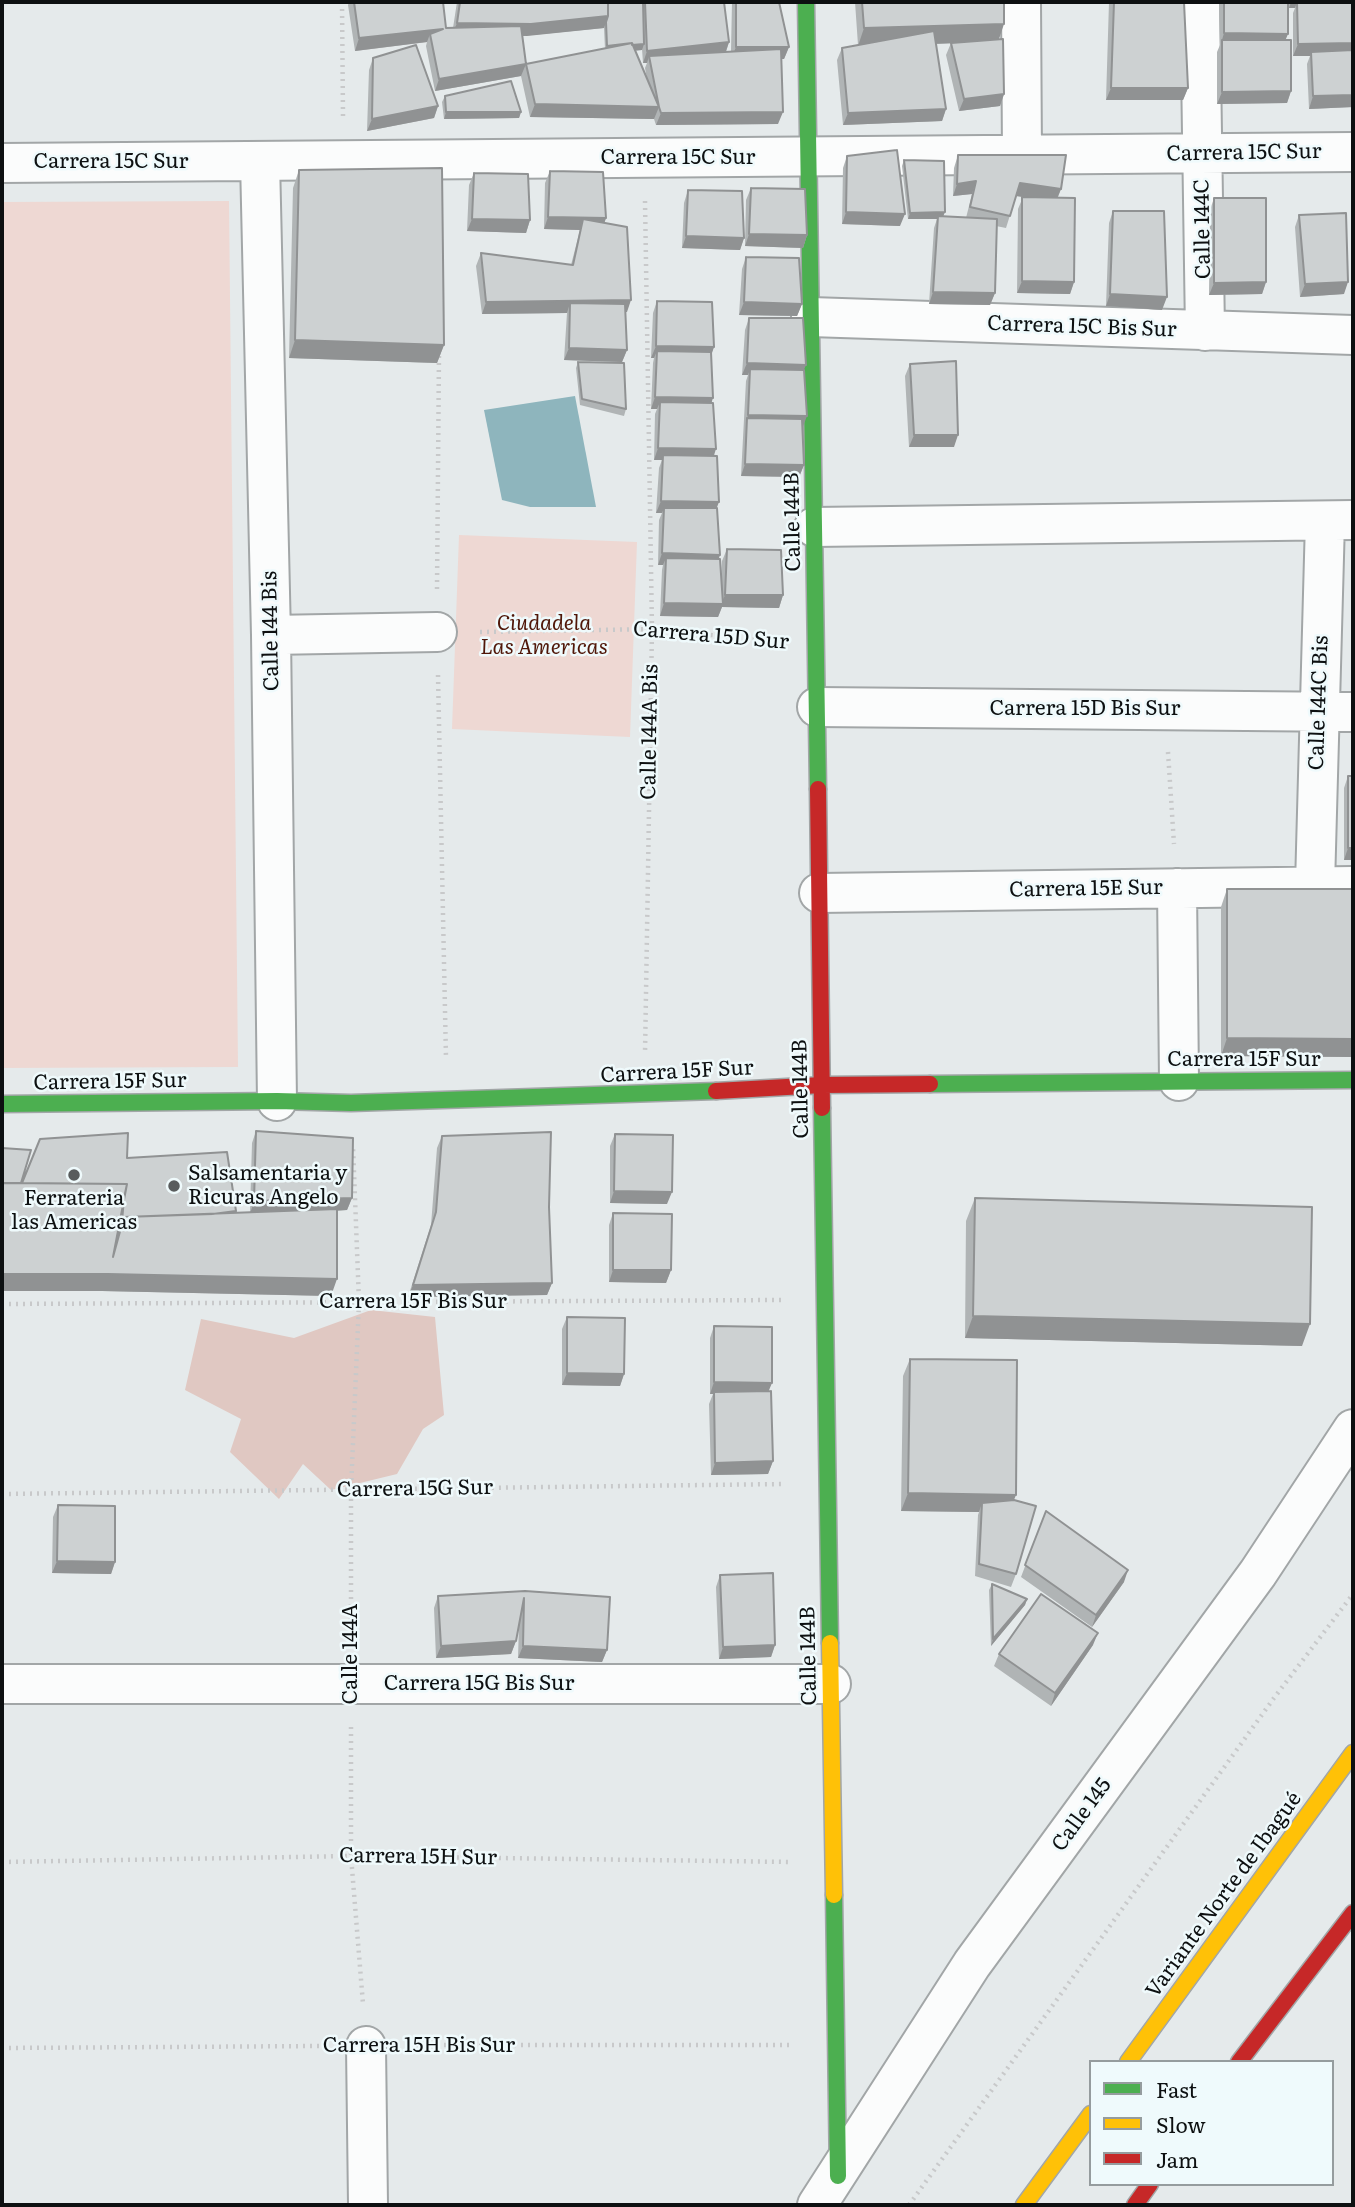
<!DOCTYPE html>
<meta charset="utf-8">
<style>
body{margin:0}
#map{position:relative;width:1355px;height:2207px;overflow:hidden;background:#e5eaeb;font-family:Literata,serif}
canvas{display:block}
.frame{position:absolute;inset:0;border:4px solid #0d1011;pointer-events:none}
.legend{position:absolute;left:1089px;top:2060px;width:245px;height:126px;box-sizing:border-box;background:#effafc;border:2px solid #959c9e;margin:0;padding:9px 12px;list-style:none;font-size:21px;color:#0d1011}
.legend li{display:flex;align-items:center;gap:14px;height:35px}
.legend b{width:35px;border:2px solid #959c9e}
</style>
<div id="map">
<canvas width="1355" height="2207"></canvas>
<div class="frame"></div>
<ul class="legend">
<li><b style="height:9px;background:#4caf50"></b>Fast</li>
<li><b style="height:9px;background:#ffc107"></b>Slow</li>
<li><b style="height:9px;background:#c62828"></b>Jam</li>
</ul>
</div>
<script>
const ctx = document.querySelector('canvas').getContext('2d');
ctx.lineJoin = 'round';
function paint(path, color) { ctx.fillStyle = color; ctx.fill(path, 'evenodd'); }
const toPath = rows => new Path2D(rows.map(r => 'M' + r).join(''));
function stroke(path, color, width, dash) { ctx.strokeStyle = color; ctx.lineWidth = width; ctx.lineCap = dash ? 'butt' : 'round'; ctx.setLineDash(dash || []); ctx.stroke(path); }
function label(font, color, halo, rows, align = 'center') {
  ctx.font = font + ' Literata,serif'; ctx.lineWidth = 5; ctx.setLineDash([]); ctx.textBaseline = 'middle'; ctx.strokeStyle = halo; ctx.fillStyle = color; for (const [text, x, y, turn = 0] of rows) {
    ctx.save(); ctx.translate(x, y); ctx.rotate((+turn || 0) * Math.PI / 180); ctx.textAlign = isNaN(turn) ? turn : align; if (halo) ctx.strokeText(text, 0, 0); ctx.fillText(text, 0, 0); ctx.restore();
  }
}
paint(toPath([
 [229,201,238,1067,2,1068,2,202],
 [459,535,637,542,630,737,452,729]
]), '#eed8d3');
paint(toPath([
 [371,1310,435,1317,444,1415,423,1429,397,1474,331,1490,303,1464,279,1499,230,1452,241,1419,185,1390,201,1319,294,1338]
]), '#e0c8c2');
paint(toPath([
 [575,396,596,507,530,507,502,500,484,410]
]), '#8eb5bd');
const street = toPath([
 [1021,2,1022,155],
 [1200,2,1205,331],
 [260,161,271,635,277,1101],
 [2,163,1353,152],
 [811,317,1353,335],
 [814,527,1353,520],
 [271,635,437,632],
 [817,707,1353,712],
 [1315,885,1325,521],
 [1177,888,1179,1081],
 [819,893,1353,886],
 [2,1684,831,1684],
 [366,2046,368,2205],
 [817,2205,972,1964,1258,1573,1353,1429]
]);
const fast = toPath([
 [806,2,818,789],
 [930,1084,1353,1080],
 [2,1104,277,1101,351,1103,716,1091],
 [822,1108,830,1643],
 [834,1895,838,2176]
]);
const slow = toPath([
 [830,1643,834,1895],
 [1128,2062,1353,1753],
 [1024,2205,1091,2114]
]);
const jam = toPath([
 [818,789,822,1108],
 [716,1091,822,1085,930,1084],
 [1239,2062,1353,1913],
 [1135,2205,1150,2184]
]);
stroke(street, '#a2a6a7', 42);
stroke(fast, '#a2a6a7', 19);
stroke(slow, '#a2a6a7', 19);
stroke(jam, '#a2a6a7', 19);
stroke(toPath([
 [342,2,343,116],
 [645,201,652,629,645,1054],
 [437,589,439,353],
 [480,632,652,629,771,641],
 [438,675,446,1058],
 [1168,752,1174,844],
 [2,1304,781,1300],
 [2,1494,785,1484],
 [351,1641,351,1490,359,1302,353,1146],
 [351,1727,351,1856,363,2004],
 [2,1862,351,1856,792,1862],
 [409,2045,792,2045],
 [2,2048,323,2046],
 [909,2205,1274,1698,1353,1594]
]), '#c8c9ca', 4.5, [2, 5]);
stroke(street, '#fbfcfc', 38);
stroke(fast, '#4caf50', 16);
stroke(slow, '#ffc107', 16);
stroke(jam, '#c62828', 16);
paint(toPath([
 [349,2,443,2,446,28,453,28,457,2,724,2,729,42,726,52,731,51,732,2,779,2,789,47,784,59,781,59,778,124,656,125,654,119,530,117,521,76,435,91,426,46,427,42,355,51,348,5],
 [604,28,605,49,526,64,522,36],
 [642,49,643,63,647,63,645,68,647,79,635,51,642,50],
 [855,2,1004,2,998,40,1004,94,1000,106,959,111,946,55,951,43,936,44,946,109,942,121,843,125,837,60,842,48,858,45],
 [1109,2,1184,2,1188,88,1183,100,1106,100],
 [1219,2,1288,2,1285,40,1291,91,1287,103,1217,104,1217,52,1220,45],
 [1289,2,1353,2,1353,107,1309,109,1307,64,1310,56,1293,56,1293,13,1295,8,1289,8],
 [373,58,438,106,434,118,367,131,369,70],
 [445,96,521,112,519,118,444,119,442,102],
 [958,155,1061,189,1058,197,1074,282,1070,294,1017,293,1018,209,1023,197,1016,196,1006,228,996,226,995,293,990,305,929,304,934,228,937,219,908,219,902,166,904,160,945,212,943,216,966,218,972,194,953,196,954,168],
 [847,156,900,226,842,224,843,168],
 [299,170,444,345,437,363,289,358,293,188],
 [550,171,606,218,604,223,627,312,625,312,627,350,622,362,564,360,567,313,482,314,476,266,481,253,571,265,580,230,544,229,545,183],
 [474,173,530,220,526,233,467,231,469,185],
 [751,188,807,235,803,248,745,246,746,200],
 [688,190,744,238,740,250,682,248,684,203],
 [1214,198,1266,282,1262,294,1209,295,1210,210],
 [1113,211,1162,310,1106,306,1109,223],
 [1353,211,1353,299,1352,299,1352,215],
 [1299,215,1344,294,1300,297,1295,227],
 [746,257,802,304,797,316,739,315,742,269],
 [657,301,714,347,711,354,712,403,719,559,721,580,722,561,727,549,783,595,779,608,722,607,718,617,660,616,662,570,663,565,658,565,659,520,662,513,656,513,659,468,662,460,654,460,655,414,657,409,651,409,653,363,654,358,651,358,653,313],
 [749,318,804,370,802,429,804,465,799,477,741,476,746,381,748,375,742,375,745,330],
 [578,362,626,409,624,416,580,405,576,368],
 [910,364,954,447,909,447,905,376],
 [1348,776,1353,860,1344,860,1344,788],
 [1227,889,1353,889,1353,1057,1221,1056,1221,907],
 [256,1131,352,1198,347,1210,337,1211,331,1296,102,1291,21,1183,127,1158,235,1213,250,1212,252,1143],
 [615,1134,667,1204,610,1203,610,1146],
 [442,1136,549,1207,552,1283,547,1295,408,1297,431,1225,437,1148],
 [975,1198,1302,1346,965,1338,966,1221],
 [613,1213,671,1270,666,1283,609,1282,609,1225],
 [567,1317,624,1374,620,1386,562,1385,562,1329],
 [714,1326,769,1391,773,1461,768,1474,711,1475,709,1404,713,1394,710,1394,710,1338],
 [910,1359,1014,1500,1016,1574,1011,1587,975,1576,978,1515,979,1512,901,1511,903,1376],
 [58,1505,115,1562,111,1574,52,1573,53,1517],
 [1046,1511,1124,1582,1092,1627,1021,1577],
 [720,1575,775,1645,771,1657,719,1659,716,1587],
 [992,1584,1027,1599,1025,1605,991,1646,989,1590],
 [525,1591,607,1650,602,1662,518,1658,519,1624,516,1641,511,1654,436,1658,434,1608,438,1596],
 [1093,1645,1051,1706,994,1666,999,1654]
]), '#b0b4b5');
paint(toPath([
 [1291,2,1297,2,1295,8,1289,8],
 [608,16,604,28,527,36,452,35,457,23],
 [1004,24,998,42,858,46,864,28],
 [443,29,430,34,427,42,355,51,359,38],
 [1224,33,1288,34,1283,46,1222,40],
 [729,42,725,54,649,56,647,63,643,63,647,51],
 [1353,43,1353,55,1311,52,1310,56,1293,56,1298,44],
 [644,44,642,50,605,52,607,46],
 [736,47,789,47,784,59,731,59],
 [526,64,521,76,435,91,439,79],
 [1111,88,1188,88,1183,100,1106,100],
 [1291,91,1287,103,1217,104,1222,92],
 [1004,94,1000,106,959,111,964,99],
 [1353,95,1353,107,1309,109,1313,96],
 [535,104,659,107,654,119,530,117],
 [438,106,434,118,367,131,372,119],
 [946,109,942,121,843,125,848,113],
 [446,112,521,112,519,118,444,119],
 [783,112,778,124,656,125,661,113],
 [976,181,972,194,953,196,957,184],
 [1020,183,1061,189,1056,201,1016,196],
 [846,212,905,214,900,226,842,224],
 [945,212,942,219,908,219,910,213],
 [548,217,606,218,602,230,583,219,580,230,544,229],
 [472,219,530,220,526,233,467,231],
 [749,234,807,235,803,248,745,246],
 [686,236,744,238,740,250,682,248],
 [1022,281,1074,282,1070,294,1017,293],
 [1266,282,1262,294,1209,295,1214,283],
 [1348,282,1344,294,1300,297,1305,284],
 [933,292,995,293,990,305,929,304],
 [1110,294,1167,297,1162,310,1106,306],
 [631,300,627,312,570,313,570,303,567,313,482,314,486,302],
 [744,302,802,304,797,316,739,315],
 [295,340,444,345,437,363,289,358],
 [656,346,714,347,710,359,657,351,654,358,651,358],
 [569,348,627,350,622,362,564,360],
 [747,363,806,365,801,377,750,369,748,375,742,375],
 [655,397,713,398,709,410,660,402,657,409,651,409],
 [748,415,807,416,802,429,747,418],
 [914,435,958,435,954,447,909,447],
 [658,448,716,449,712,461,663,455,662,460,654,460],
 [745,464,804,465,799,477,741,476],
 [661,501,719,502,714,515,664,508,662,513,656,513],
 [662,553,720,555,716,567,666,558,663,565,658,565],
 [725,595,783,595,779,608,722,607,718,617,660,616,664,603,721,604],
 [1348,848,1353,848,1353,860,1344,860],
 [1227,1038,1353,1039,1353,1057,1221,1056],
 [614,1191,672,1192,667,1204,610,1203],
 [352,1198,347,1210,250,1214,254,1201],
 [613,1270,671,1270,666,1283,609,1282],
 [2,1274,108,1274,337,1279,331,1296,102,1291,2,1291],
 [552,1283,547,1295,408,1297,413,1285],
 [973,1316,1310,1324,1302,1346,965,1338],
 [567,1373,624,1374,620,1386,562,1385],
 [714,1382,772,1383,767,1395,714,1392,713,1394,710,1394],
 [773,1461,768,1474,711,1475,715,1463],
 [908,1493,1016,1495,1009,1512,982,1503,979,1512,901,1511],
 [57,1561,115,1562,111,1574,52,1573],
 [1128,1570,1124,1582,1092,1627,1096,1615],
 [1027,1599,1025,1605,991,1646,993,1639],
 [1098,1633,1093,1645,1051,1706,1055,1693],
 [516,1641,511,1654,436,1658,441,1646],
 [775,1645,771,1657,719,1659,723,1647],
 [523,1646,607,1650,602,1662,518,1658]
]), '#909293');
const building = toPath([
 [354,2,443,2,446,28,521,26,526,64,632,43,659,107,649,56,781,49,783,112,661,113,659,107,535,104,526,64,439,79,430,34,443,29,359,38,354,2],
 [460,2,608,2,608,16,531,24,457,23,460,2],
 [608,2,643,2,644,44,632,45,632,43,607,46,606,22,608,16,608,2],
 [645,2,724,2,729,42,647,51,645,2],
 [736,2,779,2,789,47,736,47,736,2],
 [862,2,1004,2,1004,24,864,28,862,2],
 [1114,2,1184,2,1188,88,1111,88,1114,2],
 [1224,2,1288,2,1288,34,1224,33,1224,2],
 [1297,2,1353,2,1353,43,1298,44,1297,2],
 [934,31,946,109,848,113,842,48,934,31],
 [1003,39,1004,94,964,99,951,43,1003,39],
 [1222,40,1291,40,1291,91,1222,92,1222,40],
 [416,45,438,106,372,119,373,58,416,45],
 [1353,50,1353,95,1313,96,1311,52,1353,50],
 [511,81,521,112,446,112,445,96,511,81],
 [897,150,905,214,846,212,847,156,897,150],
 [958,155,1066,155,1061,189,1020,183,1010,216,970,207,976,181,957,184,958,155],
 [904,160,944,161,945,212,910,213,904,160],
 [442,168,444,345,295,340,299,170,442,168],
 [550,171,603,172,606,218,548,217,550,171],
 [474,173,528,174,530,220,472,219,474,173],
 [751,188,805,189,807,235,749,234,751,188],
 [688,190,742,191,744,238,686,236,688,190],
 [1022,197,1075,198,1074,282,1022,281,1022,197],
 [1214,198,1266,198,1266,282,1214,283,1214,198],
 [1113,211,1164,211,1167,297,1110,294,1113,211],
 [1346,213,1348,282,1305,284,1299,215,1346,213],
 [938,216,997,219,995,293,933,292,938,216],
 [583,219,627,227,631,300,486,302,481,253,573,265,583,219],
 [746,257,799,258,802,304,744,302,746,257],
 [657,301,712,302,714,347,656,346,657,301],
 [570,303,625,304,627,350,569,348,570,303],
 [749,318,803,318,806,365,747,363,749,318],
 [657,351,711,352,713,398,655,397,657,351],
 [956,361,958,435,914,435,910,364,956,361],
 [578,362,624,363,626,409,582,399,578,362],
 [750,369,804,370,807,416,748,415,750,369],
 [660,402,713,403,716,449,658,448,660,402],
 [747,418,802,419,804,465,745,464,747,418],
 [663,455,717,456,719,502,661,501,663,455],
 [664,508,717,508,720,555,662,553,664,508],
 [727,549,781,550,783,595,725,595,727,549],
 [666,558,720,559,723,604,664,603,666,558],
 [1348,776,1353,776,1353,848,1348,848,1348,776],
 [1227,889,1353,889,1353,1039,1227,1038,1227,889],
 [256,1131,353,1138,352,1198,254,1201,256,1131],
 [551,1132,549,1207,552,1283,413,1285,436,1212,442,1136,551,1132],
 [128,1133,127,1158,227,1152,236,1211,213,1214,124,1217,122,1222,124,1198,127,1184,22,1183,40,1139,128,1133],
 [615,1134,673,1135,672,1192,614,1191,615,1134],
 [2,1148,31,1150,21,1183,2,1183,2,1148],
 [2,1183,127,1184,113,1257,124,1217,337,1209,337,1279,108,1274,2,1274,2,1183],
 [975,1198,1312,1207,1310,1324,973,1316,975,1198],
 [613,1213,672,1214,671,1270,613,1270,613,1213],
 [567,1317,625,1318,624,1374,567,1373,567,1317],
 [714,1326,772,1327,772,1383,714,1382,714,1326],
 [910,1359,1017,1360,1016,1495,908,1493,910,1359],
 [771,1391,773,1461,715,1463,714,1392,771,1391],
 [1014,1500,1036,1506,1016,1574,979,1564,982,1503,1014,1500],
 [58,1505,115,1506,115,1562,57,1561,58,1505],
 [1046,1511,1128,1570,1096,1615,1025,1565,1046,1511],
 [773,1573,775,1645,723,1647,720,1575,773,1573],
 [992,1584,1027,1599,993,1639,992,1584],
 [525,1591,610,1597,607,1650,523,1646,524,1598,516,1641,441,1646,438,1596,525,1591],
 [1041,1594,1098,1633,1055,1693,999,1654,1041,1594]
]);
paint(building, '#cdd1d2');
stroke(building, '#909293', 2);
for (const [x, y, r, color] of [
 [74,1175,7,"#595c5d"],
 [174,1186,7,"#595c5d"]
]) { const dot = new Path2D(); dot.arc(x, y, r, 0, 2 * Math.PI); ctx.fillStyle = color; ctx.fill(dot); stroke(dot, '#effafc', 2.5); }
label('21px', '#0d1011', '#effafc', [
 ["Carrera 15C Sur",1244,153,-1],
 ["Carrera 15C Sur",678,158],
 ["Carrera 15C Sur",111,162],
 ["Calle 144C",1203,229,-91],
 ["Carrera 15C Bis Sur",1082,327,2],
 ["Calle 144B",793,522,-91],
 ["Calle 144 Bis",271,631,-91],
 ["Carrera 15D Sur",711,636,5],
 ["Calle 144C Bis",1319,703,-88],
 ["Carrera 15D Bis Sur",1085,709],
 ["Calle 144A Bis",650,732,-89],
 ["Carrera 15E Sur",1086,889,-1],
 ["Carrera 15F Sur",1244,1060],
 ["Carrera 15F Sur",677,1072,-3],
 ["Carrera 15F Sur",110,1082,-1],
 ["Calle 144B",801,1089,-91],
 ["Carrera 15F Bis Sur",413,1302],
 ["Carrera 15G Sur",415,1489,-1],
 ["Calle 144A",351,1654,-90],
 ["Calle 144B",809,1656,-91],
 ["Carrera 15G Bis Sur",479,1684],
 ["Calle 145",1082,1815,-54],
 ["Carrera 15H Sur",418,1857,1],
 ["Variante Norte de Ibagué",1224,1895,-54],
 ["Carrera 15H Bis Sur",419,2046]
]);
label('italic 21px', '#501709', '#effafc', [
 ["Ciudadela",544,624],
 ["Las Americas",544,648]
]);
label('21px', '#0d1011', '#effafc', [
 ["Salsamentaria y",188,1174],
 ["Ricuras Angelo",188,1198],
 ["Ferrateria",74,1199,"center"],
 ["las Americas",74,1223,"center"]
], 'left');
</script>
